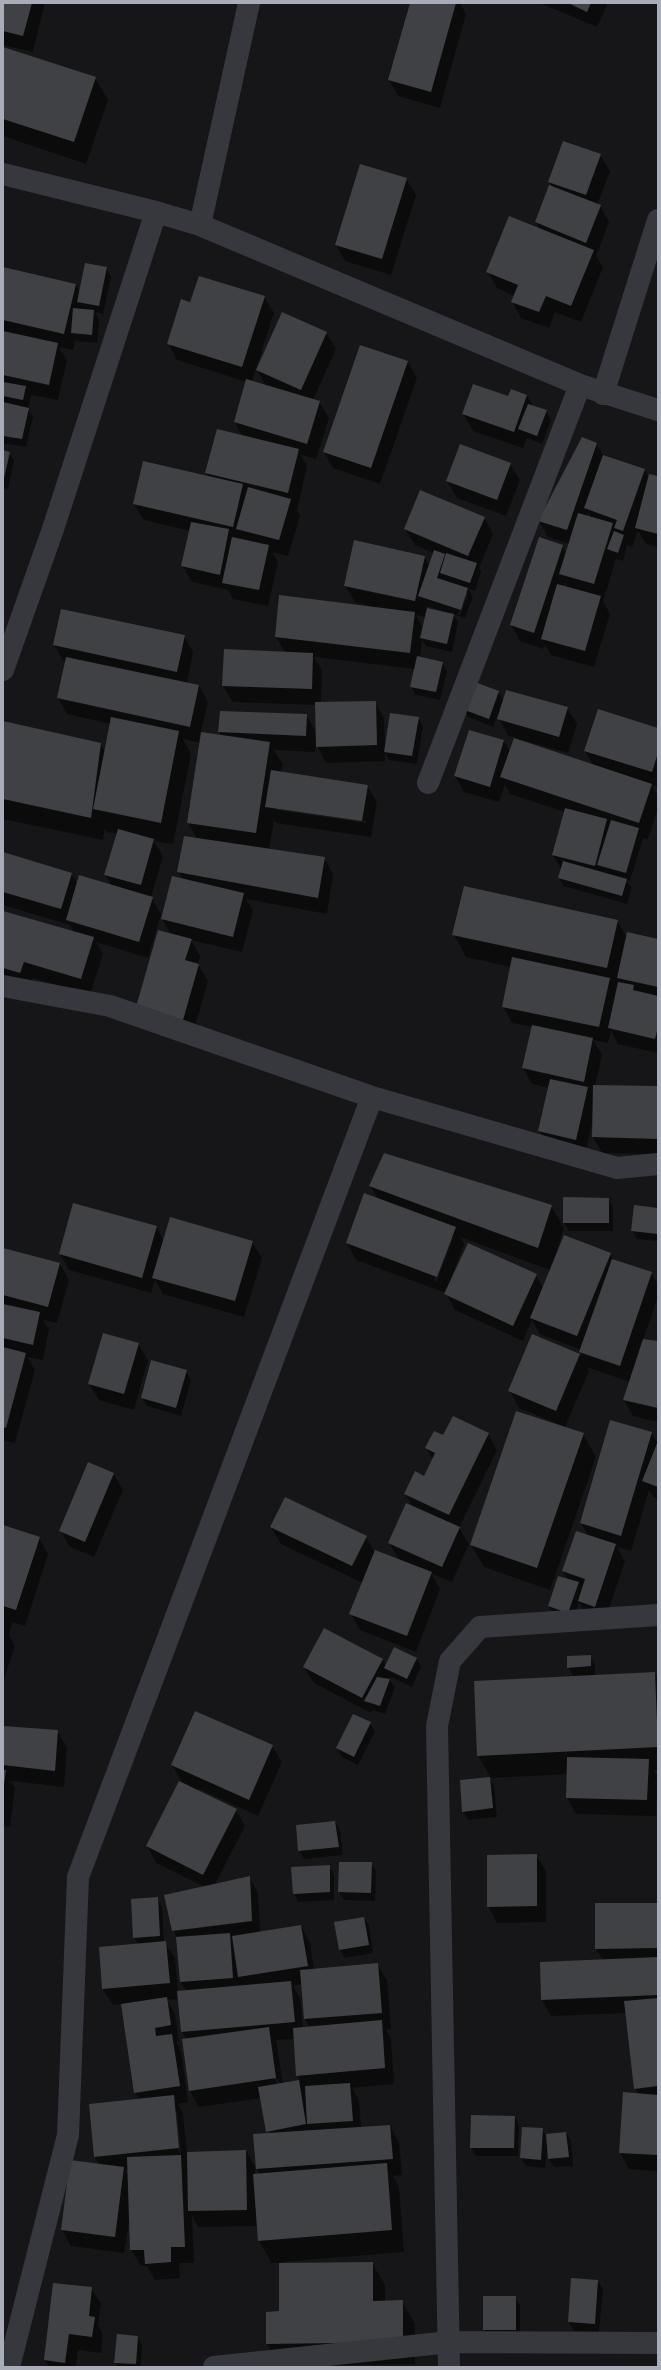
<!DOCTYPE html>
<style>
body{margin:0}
#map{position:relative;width:661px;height:2370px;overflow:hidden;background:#161618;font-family:Roboto,sans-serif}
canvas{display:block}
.frame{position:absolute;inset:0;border:4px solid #a8adb8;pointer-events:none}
</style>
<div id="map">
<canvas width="661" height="2370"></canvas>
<div class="frame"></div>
</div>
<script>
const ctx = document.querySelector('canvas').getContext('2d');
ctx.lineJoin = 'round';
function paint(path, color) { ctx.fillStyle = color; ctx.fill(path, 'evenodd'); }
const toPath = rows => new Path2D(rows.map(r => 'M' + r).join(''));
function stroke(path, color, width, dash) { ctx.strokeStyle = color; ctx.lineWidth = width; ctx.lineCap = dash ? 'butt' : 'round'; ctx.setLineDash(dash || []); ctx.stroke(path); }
paint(toPath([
 [3,3,45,3,33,52,3,45],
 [411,3,460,3,466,14,440,108,398,96,389,80],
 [540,3,608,3,597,27],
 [3,48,95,78,108,100,86,164,3,136],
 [600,155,610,171,597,205,600,206,609,222,596,256,603,267,581,322,555,312,549,328,521,318,512,301,514,296,497,288,488,272,540,230,536,222,550,186,552,187,549,182],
 [406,179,416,195,391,275,345,261,336,245],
 [3,268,76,284,80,292,106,268,111,277,103,314,95,312,99,319,97,343,77,341,76,339,73,350,59,347,67,360,58,400,31,395,28,409,33,417,26,447,3,443],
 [264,297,274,313,252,381,266,386,257,370,326,333,336,349,313,400,319,402,329,418,316,459,301,455,307,466,297,510,300,516,288,556,272,552,278,562,268,606,233,599,228,590,192,582,183,566,190,531,144,520,134,504,209,478,206,473,243,437,235,422,247,382,177,360,168,343,190,303],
 [408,362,417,378,380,484,333,468,324,452],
 [512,390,527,396,533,406,546,411,551,420,542,444,527,438,523,448,473,431,463,414,509,398],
 [596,444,603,455,645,470,649,478,658,477,658,547,646,544,638,531,632,547,627,545,623,561,616,559,603,601,610,614,594,667,551,655,545,644,543,649,520,641,511,625,562,546,566,553,569,544,548,537,539,521],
 [588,512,591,518,586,516],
 [565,582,568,588,564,587],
 [3,451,9,453,14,461,8,489,3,488],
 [510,464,520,480,506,516,457,498,447,481],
 [484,517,493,534,479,568,481,572,475,591,468,589,473,597,465,618,453,614,458,623,452,652,426,646,422,640,420,658,442,663,447,671,440,700,416,695,411,687,415,669,314,657,322,670,321,703,375,702,384,718,385,742,418,718,423,726,417,764,389,760,385,753,385,761,326,763,317,746,317,740,315,752,274,750,283,765,281,773,367,786,377,802,371,837,276,823,274,820,269,850,324,858,333,874,327,914,246,899,253,910,242,952,191,940,200,956,198,965,208,981,192,1036,146,1023,171,935,162,919,183,879,178,871,197,839,188,823,201,743,183,739,191,754,173,844,154,841,163,856,151,897,161,914,148,958,96,942,103,954,90,995,33,978,29,989,3,981,3,912,74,932,70,925,3,905,3,853,71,874,78,884,112,886,105,874,118,834,107,832,105,828,103,840,3,819,3,722,101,744,105,752,111,724,67,714,58,698,66,662,64,662,54,645,184,636,193,652,187,683,199,686,208,702,201,732,222,736,219,732,306,715,317,733,316,705,233,702,223,686,285,652,276,637,375,608,355,602,345,586,424,557,429,566,434,553,415,545,405,529],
 [465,593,468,593,460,615,458,615],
 [427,606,441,610,441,612,426,608],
 [416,615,426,617,423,628],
 [277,808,367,821,367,823,277,810],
 [498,692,504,701,567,708,577,724,568,753,522,740,522,741,593,765,585,751,658,729,658,787,652,785,658,796,658,809,648,839,643,838,630,881,626,880,632,888,627,904,564,886,559,878,562,870,553,855,565,812,510,794,505,784,499,802,464,792,455,776,504,741,510,752,515,737,508,736,499,719,501,712,499,712,493,727,468,717,463,709],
 [617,921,627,938,658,940,658,1053,618,1044,611,1031,608,1043,593,1040,602,1055,595,1086,658,1087,658,1154,602,1153,593,1137,592,1124,585,1155,549,1147,539,1130,549,1088,532,1084,523,1068,532,1027,512,1023,503,1007,511,967,466,957,454,935],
 [370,1186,551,1206,564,1228,557,1250,610,1254,614,1260,651,1273,658,1284,658,1297,643,1340,658,1342,658,1422,633,1416,624,1400,630,1382,587,1367,589,1371,565,1427,519,1408,510,1391,533,1336,582,1356,581,1350,540,1334,532,1320,523,1341,455,1310,446,1293,356,1260,347,1243,365,1195,378,1199],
 [460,1237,550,1270,543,1288,536,1275,452,1276,464,1244],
 [450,1238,453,1238,436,1282,434,1281],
 [609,1199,613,1207,613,1231,569,1231,564,1223],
 [658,1209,658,1241,637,1239,632,1230],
 [156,1227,164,1241,252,1242,262,1258,244,1317,163,1294,155,1280,151,1293,69,1270,60,1254],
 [3,1249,60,1264,69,1280,57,1323,43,1320,49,1329,43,1360,27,1357,35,1370,15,1443,3,1440],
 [138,1344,148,1360,134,1410,99,1400,89,1384],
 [186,1371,191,1380,181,1416,147,1406,142,1398],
 [611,1422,651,1433,658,1443,658,1499,653,1497,649,1490,631,1551,617,1547,625,1561,604,1623,588,1618,579,1602,573,1621,553,1614,549,1606,568,1580,563,1571,577,1532,588,1536,581,1523],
 [488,1434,497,1450,459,1528,469,1544,452,1582,431,1573,440,1589,416,1652,360,1630,351,1614,363,1583,281,1544,271,1527,366,1537,374,1551,399,1560,389,1543,413,1507,405,1494,425,1478,433,1460,426,1448,444,1437],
 [583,1434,596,1457,550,1590,484,1567,471,1545],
 [113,1473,123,1490,94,1557,70,1547,60,1530],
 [3,1526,39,1538,48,1554,25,1626,12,1622,9,1635,15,1646,3,1682],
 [590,1656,595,1664,595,1676,655,1673,658,1679,658,1770,654,1770,658,1776,656,1816,576,1814,567,1798,568,1774,491,1778,478,1755,574,1677,568,1667],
 [382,1659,386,1666,417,1659,421,1667,412,1687,391,1677,390,1680,395,1688,385,1714,373,1710,371,1713,314,1683,304,1667],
 [354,1715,370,1723,375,1732,358,1765,342,1757,337,1748],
 [3,1727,57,1731,67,1747,64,1787,11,1781,15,1787,10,1827,3,1826],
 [272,1746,282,1762,258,1816,199,1789,198,1791,236,1810,245,1826,215,1884,249,1877,258,1893,260,1933,301,1926,310,1943,314,1969,377,1964,387,1981,391,2029,386,2030,391,2038,394,2084,352,2088,359,2100,361,2128,390,2126,399,2142,402,2175,393,2176,399,2187,404,2252,282,2262,282,2264,372,2263,385,2285,385,2302,402,2301,415,2324,415,2364,280,2366,267,2344,267,2313,280,2312,280,2263,272,2263,259,2241,258,2226,198,2227,192,2215,194,2263,179,2263,180,2278,155,2280,147,2266,141,2266,131,2250,130,2217,124,2253,71,2246,62,2230,71,2161,100,2165,95,2157,140,2100,135,2093,122,2004,113,2005,103,1989,138,1944,134,1937,157,1899,162,1907,164,1942,175,1958,178,1991,186,1991,181,1982,178,1939,173,1930,205,1887,156,1863,147,1846,181,1781,172,1765],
 [302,1984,305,2019,310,2028,303,2028,300,1998,293,1986],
 [179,1999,182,2032,187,2040,190,2091,199,2107,261,2098,269,2134,257,2169,260,2174,255,2175,255,2167,246,2151,187,2153,183,2113,178,2104,188,2102,181,2051,176,2042,179,2042,175,2014,167,2000],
 [294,2039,297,2075,300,2081,283,2084,276,2040],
 [274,2074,281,2085,278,2085,273,2075],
 [175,2112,177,2112,181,2153,179,2153],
 [128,2170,128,2176,125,2171],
 [489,1778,494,1786,497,1817,468,1820,463,1811],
 [335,1822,340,1830,343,1855,304,1859,299,1851],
 [536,1855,546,1871,546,1922,497,1923,488,1906],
 [371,1863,376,1872,375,1901,344,1900,339,1892],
 [329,1866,334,1875,334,1900,298,1902,294,1893],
 [656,1904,658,1907,658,2171,629,2169,620,2153,638,2094,635,2088,627,2013,551,2016,542,2000,603,1960,596,1949],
 [364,1918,369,1926,373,1953,344,1958,340,1949],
 [515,2117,519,2125,518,2156,476,2156,471,2147],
 [542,2129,547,2137,566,2133,571,2141,573,2166,554,2167,549,2159,548,2145,545,2168,526,2166,521,2158],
 [572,2279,598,2281,603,2289,599,2332,574,2331,569,2322],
 [91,2288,101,2304,98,2325,103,2334,101,2353,78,2350,76,2367,49,2367,45,2360],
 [515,2297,520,2305,520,2338,489,2338,484,2330],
 [138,2337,142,2345,141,2367,118,2367,115,2362]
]), '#0007');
paint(toPath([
 [3,3,32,3,23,36,3,31],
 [410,3,456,3,431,92,388,80],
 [568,3,591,3,587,12],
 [3,47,96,77,74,142,3,119],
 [563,141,601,154,586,195,548,182],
 [360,164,407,178,382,259,335,245],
 [549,185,601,205,586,243,535,222],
 [509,216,594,250,571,306,546,296,539,312,511,302,518,285,486,272],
 [85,263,107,267,99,306,77,302],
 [3,267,76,284,64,334,3,320],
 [199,276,265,296,242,367,167,344,181,299,190,302],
 [73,308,94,310,92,335,71,333],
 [282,312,327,332,301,390,256,370],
 [3,331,58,343,49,385,3,375],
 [360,345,408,361,371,468,323,452],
 [246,379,320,401,307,444,234,422],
 [3,382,26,386,23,400,3,396],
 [473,384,508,396,511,389,527,395,514,432,462,414],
 [3,402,29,408,22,439,3,436],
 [528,404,547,410,537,436,518,429],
 [217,429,299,449,288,493,205,473],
 [582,437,597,443,567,530,538,521],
 [460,444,511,463,497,500,446,481],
 [3,450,10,452,4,478,3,478],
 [603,455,645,469,623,531,614,528,617,520,584,508],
 [143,461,243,484,233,527,133,504],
 [649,474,658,476,658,534,635,528],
 [248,487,291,499,279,540,236,529],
 [420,490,485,517,468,556,404,529],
 [578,513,613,523,594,584,559,574],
 [191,522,229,529,220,575,181,566],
 [614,531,624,535,618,553,607,549],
 [232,537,269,545,259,590,222,583],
 [539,537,563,545,534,633,510,625],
 [354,540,425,556,415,601,344,586],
 [434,550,445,554,437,578,468,588,461,610,418,596],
 [446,553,477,563,470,583,440,573],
 [557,584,601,596,585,651,541,639],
 [279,595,415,612,410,653,275,637],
 [427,608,454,614,447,644,420,638],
 [61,609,185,635,177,672,53,645],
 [224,649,313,653,312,689,222,686],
 [417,656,443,662,436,692,410,687],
 [66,657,199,685,190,727,57,698],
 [472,681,499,691,489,719,462,709],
 [506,690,568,707,559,737,497,719],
 [376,701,377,745,316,747,315,702],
 [598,709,658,728,658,753,652,772,584,751],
 [220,711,307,714,306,736,218,732],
 [390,713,419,717,412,756,384,752],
 [111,717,179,731,161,823,93,809],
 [3,721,101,743,91,818,3,799],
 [469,730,504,740,490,787,454,776],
 [201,732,270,742,256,833,187,823],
 [514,738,652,784,639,823,500,777],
 [271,770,368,785,362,821,265,807],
 [565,808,607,819,595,866,552,855],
 [611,820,639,828,626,873,597,865],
 [118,829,154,839,141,885,104,875],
 [184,836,325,857,318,898,177,872],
 [3,852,72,873,61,909,3,892],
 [563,861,627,879,622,896,558,878],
 [79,875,153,897,139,942,66,920],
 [172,876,244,893,233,937,161,919],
 [464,886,618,920,607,968,452,935],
 [3,911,94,937,81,979,24,962,20,973,3,968],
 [158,930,192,939,185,960,199,964,183,1020,136,1007],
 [627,932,658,939,658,987,617,978],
 [512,957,610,978,599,1027,502,1007],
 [618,982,634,985,633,990,658,996,658,1027,655,1039,608,1028],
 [532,1025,593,1038,584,1082,522,1068],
 [550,1079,588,1087,576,1140,538,1131],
 [593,1085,658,1086,658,1139,592,1137],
 [384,1153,552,1205,538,1248,369,1186],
 [364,1193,456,1227,437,1277,346,1243],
 [563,1197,609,1198,609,1223,563,1223],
 [73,1203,157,1226,142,1278,59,1254],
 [634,1205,658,1208,658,1234,631,1231],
 [170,1217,253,1241,235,1301,152,1278],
 [564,1235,611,1253,577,1336,530,1318],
 [468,1243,537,1274,513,1326,444,1294],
 [3,1248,60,1263,48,1307,3,1295],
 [612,1259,652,1272,620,1366,579,1352],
 [3,1304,40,1312,33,1345,3,1338],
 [103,1333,139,1343,124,1394,88,1384],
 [532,1334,580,1354,556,1411,508,1391],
 [643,1339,658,1341,658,1408,623,1400],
 [3,1347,26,1353,6,1428,3,1427],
 [151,1360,187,1370,176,1408,141,1398],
 [516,1411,584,1433,537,1568,470,1545],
 [453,1416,489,1433,449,1515,404,1494,415,1471,424,1476,435,1453,425,1448,434,1431,443,1435],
 [610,1420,652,1432,621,1536,580,1523],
 [658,1441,658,1487,642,1481],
 [88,1462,114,1473,85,1542,59,1531],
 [285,1497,367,1536,352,1566,270,1527],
 [406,1503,460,1527,442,1567,388,1543],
 [3,1525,40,1537,16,1610,3,1606],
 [576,1531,616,1544,595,1607,578,1601,585,1579,562,1571],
 [375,1550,432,1572,407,1636,349,1614],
 [558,1576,579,1582,568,1613,548,1606],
 [324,1628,383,1659,362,1698,303,1667],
 [394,1647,417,1658,407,1679,384,1668],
 [591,1655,591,1666,567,1668,567,1656],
 [655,1672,658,1747,477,1756,474,1681],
 [377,1677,390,1679,380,1706,364,1701],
 [195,1711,273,1745,249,1800,171,1765],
 [353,1714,371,1722,354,1757,336,1748],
 [3,1726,58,1730,55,1771,3,1765],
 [567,1757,649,1759,647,1800,566,1798],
 [3,1770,6,1770,4,1785,3,1785],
 [490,1777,493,1808,462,1812,460,1780],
 [179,1781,237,1809,203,1875,146,1846],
 [335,1821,339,1847,298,1851,296,1825],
 [537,1854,537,1906,487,1907,487,1855],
 [339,1862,372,1862,371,1893,338,1892],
 [330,1865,330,1892,293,1894,291,1867],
 [250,1876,252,1921,172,1931,164,1895],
 [158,1897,160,1936,133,1938,131,1899],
 [595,1903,657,1903,657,1948,595,1949],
 [364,1917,369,1945,339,1950,334,1922],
 [301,1925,308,1966,238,1977,232,1936],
 [230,1933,233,1978,180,1982,176,1937],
 [166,1941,170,1983,102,1989,99,1947],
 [658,1957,658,1995,541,2000,540,1962],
 [378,1963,382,2013,304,2019,300,1970],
 [291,1981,295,2022,181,2032,177,1991],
 [167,1997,171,2025,155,2028,156,2036,172,2034,180,2086,134,2093,121,2004],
 [658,1998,658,2086,634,2089,624,2001],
 [382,2020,385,2068,296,2076,293,2028],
 [269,2027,276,2078,189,2091,182,2039],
 [299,2080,306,2124,266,2132,258,2087],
 [350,2083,353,2121,307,2124,305,2086],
 [623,2092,658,2095,658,2155,619,2153],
 [174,2095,179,2148,94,2157,89,2104],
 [471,2115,515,2116,514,2148,470,2148],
 [390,2125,393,2159,256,2169,253,2134],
 [522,2127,543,2128,541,2160,520,2158],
 [566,2132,569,2157,548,2159,546,2134],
 [246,2150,247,2210,188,2211,187,2152],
 [181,2155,185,2247,171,2247,171,2262,145,2264,144,2250,130,2250,127,2157],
 [70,2160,124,2167,115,2237,61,2230],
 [387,2163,392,2230,258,2241,253,2174],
 [373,2262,373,2301,403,2300,403,2342,266,2344,266,2312,279,2311,279,2263],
 [571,2278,598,2280,595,2324,568,2322],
 [53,2283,92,2287,89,2316,95,2317,92,2337,69,2334,65,2363,44,2360],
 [483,2296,516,2296,516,2330,483,2330],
 [117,2334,138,2336,136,2364,114,2363]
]), '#404145');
stroke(toPath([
 [3,174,156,212,200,225,580,385,658,410],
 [200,225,249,3],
 [603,394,658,220],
 [3,670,53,529,156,212],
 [428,783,580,385],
 [3,986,110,1006,372,1097,617,1168,658,1164],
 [9,2367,68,2135,78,1877,372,1097],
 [214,2367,450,2342,658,2343],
 [449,2367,437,1726,450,1661,480,1627,658,1615]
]), '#37383d', 22);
</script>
